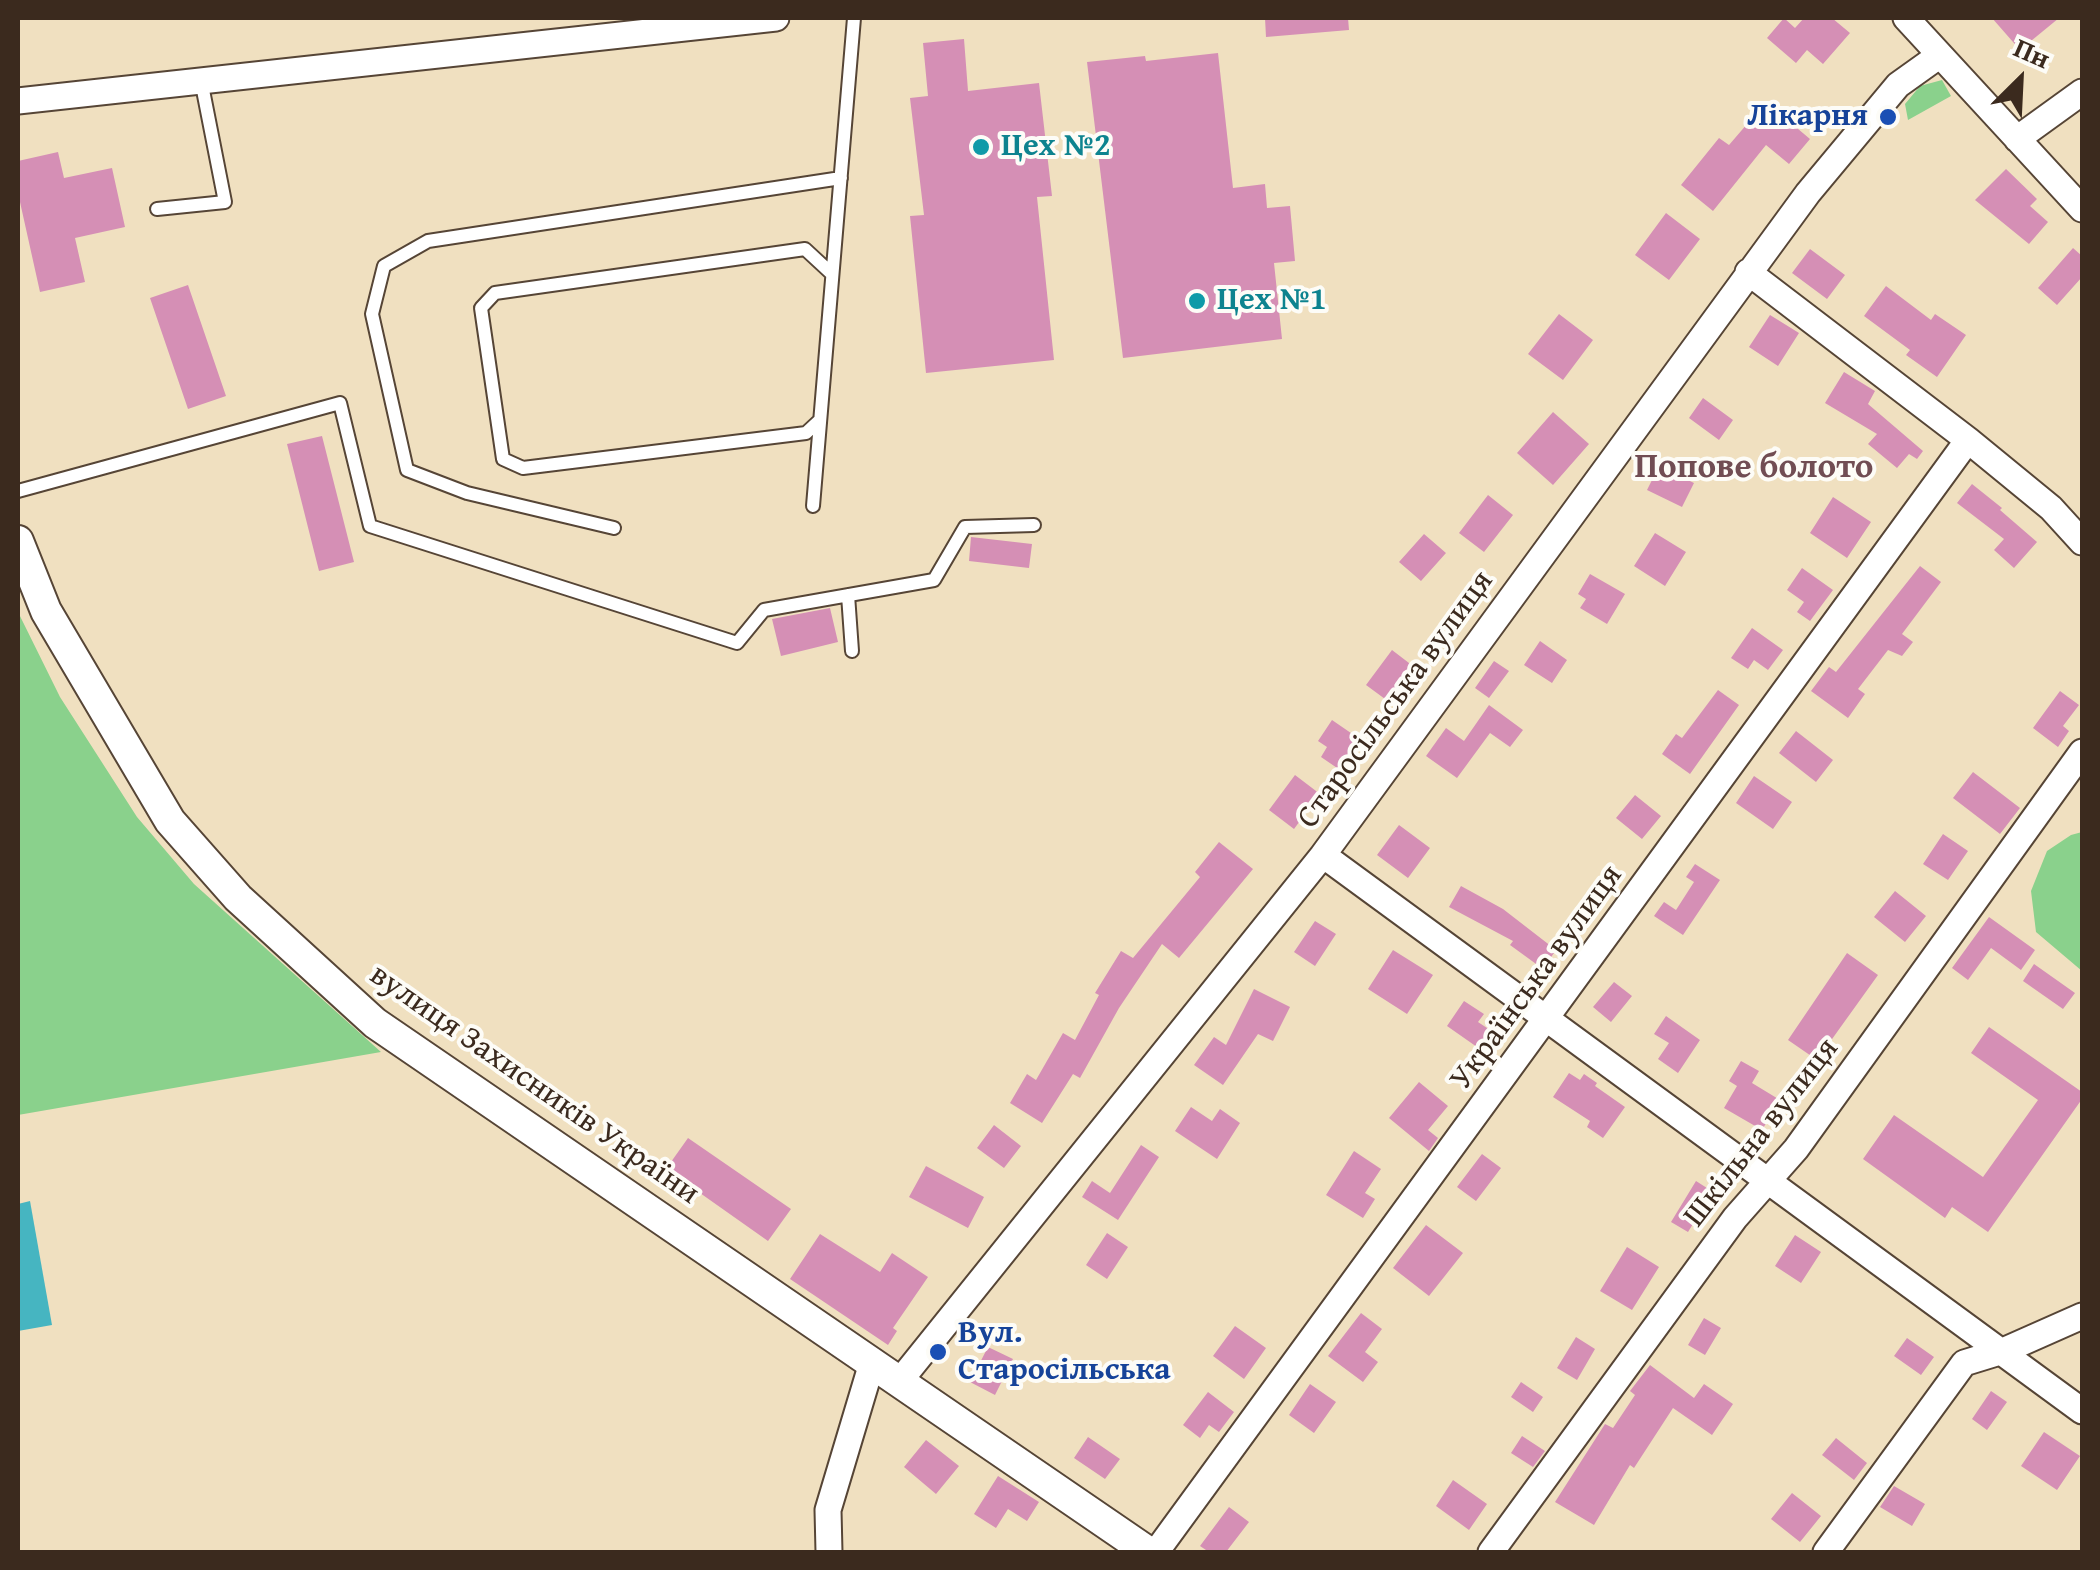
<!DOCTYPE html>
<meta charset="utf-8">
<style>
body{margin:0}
#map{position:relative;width:2100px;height:1570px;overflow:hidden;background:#f0e0c0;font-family:"Gentium Book Plus",serif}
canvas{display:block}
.frame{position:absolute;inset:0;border:20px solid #3b2a1e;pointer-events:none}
.north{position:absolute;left:1970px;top:30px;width:100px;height:100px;-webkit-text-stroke:8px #fdfcf7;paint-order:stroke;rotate:24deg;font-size:28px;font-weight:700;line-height:40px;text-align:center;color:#3b2a1e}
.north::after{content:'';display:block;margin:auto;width:35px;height:45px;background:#3b2a1e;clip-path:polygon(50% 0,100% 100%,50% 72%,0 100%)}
</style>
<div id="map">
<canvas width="2100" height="1570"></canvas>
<div class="frame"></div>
<div class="north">Пн</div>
</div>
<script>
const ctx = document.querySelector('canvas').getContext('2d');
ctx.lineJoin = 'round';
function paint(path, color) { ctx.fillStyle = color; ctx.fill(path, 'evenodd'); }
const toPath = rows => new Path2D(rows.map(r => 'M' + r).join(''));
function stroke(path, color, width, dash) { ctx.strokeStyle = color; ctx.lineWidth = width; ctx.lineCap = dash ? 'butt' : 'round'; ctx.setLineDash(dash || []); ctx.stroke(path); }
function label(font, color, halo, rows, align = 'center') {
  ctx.font = font + ' "Gentium Book Plus",serif'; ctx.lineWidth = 8; ctx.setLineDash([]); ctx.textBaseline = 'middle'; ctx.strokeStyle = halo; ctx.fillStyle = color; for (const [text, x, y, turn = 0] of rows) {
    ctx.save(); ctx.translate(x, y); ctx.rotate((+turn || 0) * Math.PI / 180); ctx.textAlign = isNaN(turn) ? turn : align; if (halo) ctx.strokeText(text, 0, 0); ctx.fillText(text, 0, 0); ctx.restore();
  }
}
paint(toPath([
 [1942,80,1951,96,1908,120,1905,104,1920,86],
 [18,612,60,697,137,817,194,884,381,1052,18,1115],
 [2082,832,2082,971,2036,932,2031,891,2047,851,2071,835]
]), '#8ad18c');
paint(toPath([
 [30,1201,52,1325,18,1331,18,1204]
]), '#46b5c1');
paint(toPath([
 [1265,18,1348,18,1349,30,1266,37],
 [1784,18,1795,28,1804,18,1832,18,1850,33,1823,64,1807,50,1796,63,1767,38],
 [1992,18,2059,18,2020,50],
 [964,39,968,91,1039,83,1052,196,1037,197,1054,360,926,373,910,216,924,215,910,98,928,96,923,43],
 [1218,53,1233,188,1265,184,1267,208,1290,206,1295,261,1274,263,1282,339,1123,358,1087,62,1145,56,1146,61],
 [1766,102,1810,139,1789,164,1766,145,1713,211,1681,185,1719,138,1729,145],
 [58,152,64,178,112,168,125,227,75,238,85,282,40,292,18,193,18,161],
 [2006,169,2037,199,2030,206,2048,222,2029,244,1975,200],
 [1666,213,1700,239,1669,280,1635,255],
 [2073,248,2082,256,2082,277,2057,305,2038,288],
 [1810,249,1845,275,1827,299,1792,273],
 [188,285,226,396,188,409,150,298],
 [1886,286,1931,320,1935,314,1966,335,1937,377,1906,355,1910,350,1864,316],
 [1559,314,1593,340,1563,380,1528,354],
 [1770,315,1799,333,1778,366,1749,347],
 [1844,372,1875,391,1868,404,1923,451,1917,459,1909,454,1897,468,1868,444,1877,434,1825,403],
 [1703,398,1733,420,1719,440,1689,418],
 [1553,412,1589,444,1553,485,1517,453],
 [322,436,354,562,319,571,287,444],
 [1659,466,1694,483,1682,507,1647,490],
 [1972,484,2002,508,2000,510,2037,542,2014,568,1994,550,2004,539,1957,503],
 [1488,495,1513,515,1484,552,1459,533],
 [1833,497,1871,522,1847,558,1810,533],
 [1655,533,1686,552,1665,586,1634,566],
 [1424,534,1446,553,1421,581,1399,562],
 [971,537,1032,544,1029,568,969,561],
 [1920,566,1941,582,1902,634,1913,642,1902,656,1888,650,1858,689,1865,694,1848,718,1811,691,1829,667,1836,672],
 [1802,568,1833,590,1810,621,1797,612,1804,602,1787,590],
 [1590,574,1625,594,1607,624,1580,608,1586,599,1578,594],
 [830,608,838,642,781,656,772,619],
 [1752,628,1783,650,1768,670,1754,660,1748,669,1731,658],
 [1540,641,1567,660,1552,683,1524,665],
 [1392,650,1426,676,1400,710,1366,685],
 [1494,661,1509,671,1489,698,1475,688],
 [1718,690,1739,705,1690,774,1662,754,1676,734,1682,738],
 [2060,691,2079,705,2063,726,2069,731,2058,747,2033,728],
 [1489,705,1523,730,1510,747,1490,733,1457,778,1426,756,1446,728,1464,741],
 [1332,720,1364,742,1343,772,1321,757,1327,747,1318,741],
 [1796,731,1833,760,1816,782,1779,753],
 [1973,772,2020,808,2000,834,1953,798],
 [1295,775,1320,794,1294,829,1269,810],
 [1754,776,1792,802,1773,829,1736,803],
 [1635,795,1661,816,1642,839,1616,818],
 [1399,825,1430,848,1408,878,1377,855],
 [1943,834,1968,851,1948,880,1923,864],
 [1219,842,1253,869,1179,958,1162,944,1119,1008,1080,1078,1073,1074,1042,1123,1010,1103,1027,1074,1036,1080,1063,1033,1075,1040,1099,995,1095,993,1121,951,1133,958,1200,877,1195,872],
 [1695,864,1720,880,1683,935,1654,916,1664,902,1676,910,1694,882,1686,877],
 [1461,886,1503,909,1556,950,1543,969,1510,945,1513,941,1449,907],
 [1895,891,1926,916,1905,942,1874,917],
 [1989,917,2035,950,2021,970,1991,948,1968,980,1952,968],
 [1315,921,1336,934,1315,966,1294,952],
 [1393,950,1433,975,1407,1014,1368,989],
 [1847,953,1878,975,1817,1060,1788,1040],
 [2034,964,2075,993,2063,1009,2023,981],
 [1614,982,1632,996,1611,1022,1593,1007],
 [1254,989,1290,1007,1273,1041,1258,1034,1223,1085,1194,1065,1214,1037,1226,1045],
 [1464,1001,1484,1014,1478,1022,1499,1036,1487,1054,1447,1026],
 [1666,1016,1700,1040,1678,1073,1658,1059,1669,1043,1654,1034],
 [1989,1027,2082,1092,2082,1099,1988,1232,1952,1207,1945,1218,1863,1159,1894,1115,1983,1177,2038,1100,1971,1053],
 [1741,1061,1759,1071,1752,1083,1780,1100,1762,1130,1724,1108,1737,1086,1729,1081],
 [1569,1073,1580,1080,1584,1074,1597,1083,1595,1086,1625,1107,1603,1138,1587,1127,1590,1121,1553,1097],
 [1419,1082,1448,1106,1428,1130,1438,1138,1429,1151,1389,1118],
 [1191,1107,1212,1121,1220,1109,1240,1123,1217,1159,1175,1131],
 [994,1125,1021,1146,1004,1168,977,1148],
 [688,1138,791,1209,768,1241,666,1169],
 [1141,1145,1159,1157,1118,1220,1082,1197,1092,1181,1110,1193],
 [1354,1151,1381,1169,1365,1193,1375,1199,1363,1218,1326,1195],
 [1482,1154,1501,1168,1476,1201,1457,1187],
 [926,1166,984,1197,968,1228,909,1197],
 [1696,1181,1721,1197,1712,1211,1704,1206,1688,1232,1671,1222],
 [1426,1225,1463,1253,1429,1296,1393,1268],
 [1107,1233,1128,1247,1107,1279,1086,1265],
 [820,1234,880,1272,892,1253,928,1277,893,1328,897,1331,888,1345,790,1279],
 [1795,1235,1821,1252,1801,1283,1775,1266],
 [1627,1247,1659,1267,1632,1310,1600,1291],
 [1361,1313,1382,1329,1365,1352,1378,1362,1363,1382,1328,1356],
 [1704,1318,1721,1328,1705,1355,1688,1345],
 [1235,1326,1266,1348,1244,1379,1213,1356],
 [1576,1337,1595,1349,1577,1380,1557,1368],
 [1907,1338,1934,1357,1921,1375,1894,1356],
 [988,1347,1013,1359,995,1395,970,1382],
 [1650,1365,1694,1398,1704,1384,1733,1404,1712,1435,1673,1408,1634,1468,1630,1465,1594,1525,1555,1502,1605,1424,1613,1428,1635,1395,1630,1391],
 [1521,1382,1543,1397,1533,1412,1511,1397],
 [1310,1384,1336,1402,1314,1433,1289,1415],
 [1991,1391,2007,1402,1987,1430,1972,1419],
 [1208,1392,1234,1412,1219,1432,1209,1425,1200,1438,1183,1425],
 [2044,1432,2080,1456,2057,1490,2021,1466],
 [1522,1436,1545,1451,1533,1467,1511,1453],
 [1088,1437,1120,1459,1105,1479,1074,1458],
 [1836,1438,1867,1463,1854,1480,1822,1455],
 [926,1440,959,1466,936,1494,904,1467],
 [998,1476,1039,1502,1027,1521,1008,1509,996,1528,974,1514],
 [1453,1480,1487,1504,1469,1530,1436,1506],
 [1894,1486,1925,1504,1912,1526,1880,1507],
 [1792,1493,1821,1516,1800,1542,1771,1519],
 [1229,1507,1249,1522,1226,1552,1209,1552,1200,1546]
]), '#d58fb5');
const service = toPath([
 [157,209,225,202,201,80],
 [820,420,806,433,523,468,503,459,481,308,495,293,805,249,832,274],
 [18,491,340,403,370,526,737,643,764,610,934,580,965,527,1034,525],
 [813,506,854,18],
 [614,528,467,493,407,470,372,314,384,266,428,241,841,178],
 [848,595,852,651]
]);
const minor = toPath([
 [1906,18,2082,209],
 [18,101,776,18],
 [2017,139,2082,92],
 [1748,272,1968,440,2051,508,2082,542],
 [1323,855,2082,1411],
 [829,1552,828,1510,872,1363,899,1382,1323,855,1808,193,1898,85,1940,55],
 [1156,1552,1968,440],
 [1491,1552,1735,1218,1796,1149,2082,752],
 [1826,1552,1964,1363,2003,1351,2082,1316]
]);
const tertiary = toPath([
 [18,541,46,611,170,821,238,898,375,1023,1148,1552]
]);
stroke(service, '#564536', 16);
stroke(minor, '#564536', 29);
stroke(tertiary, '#564536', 34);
stroke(service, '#fff', 12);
stroke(minor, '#fff', 25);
stroke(tertiary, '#fff', 30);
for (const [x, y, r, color] of [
 [1888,117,10,"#1a4fb4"],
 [981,147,10,"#0f9aa8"],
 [1197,301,10,"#0f9aa8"],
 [938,1352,10,"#1a4fb4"]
]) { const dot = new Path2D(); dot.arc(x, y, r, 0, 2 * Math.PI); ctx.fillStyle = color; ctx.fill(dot); stroke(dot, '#fdfcf7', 4); }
label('bold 32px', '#164399', '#fdfcf7', [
 ["Лікарня",1868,117],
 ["Вул.",958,1334,"left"],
 ["Старосільська",958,1371,"left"]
], 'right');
label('bold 32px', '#0d838f', '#fdfcf7', [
 ["Цех №2",1001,147],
 ["Цех №1",1217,301]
], 'left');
label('32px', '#3b2a1e', '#fdfcf7', [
 ["Старосільська вулиця",1396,700,-54],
 ["Українська вулиця",1537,978,-54],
 ["вулиця Захисників України",534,1085,35],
 ["Шкільна вулиця",1762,1133,-52]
]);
label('bold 35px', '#714d53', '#fdfcf7', [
 ["Попове болото",1754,468]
]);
</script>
